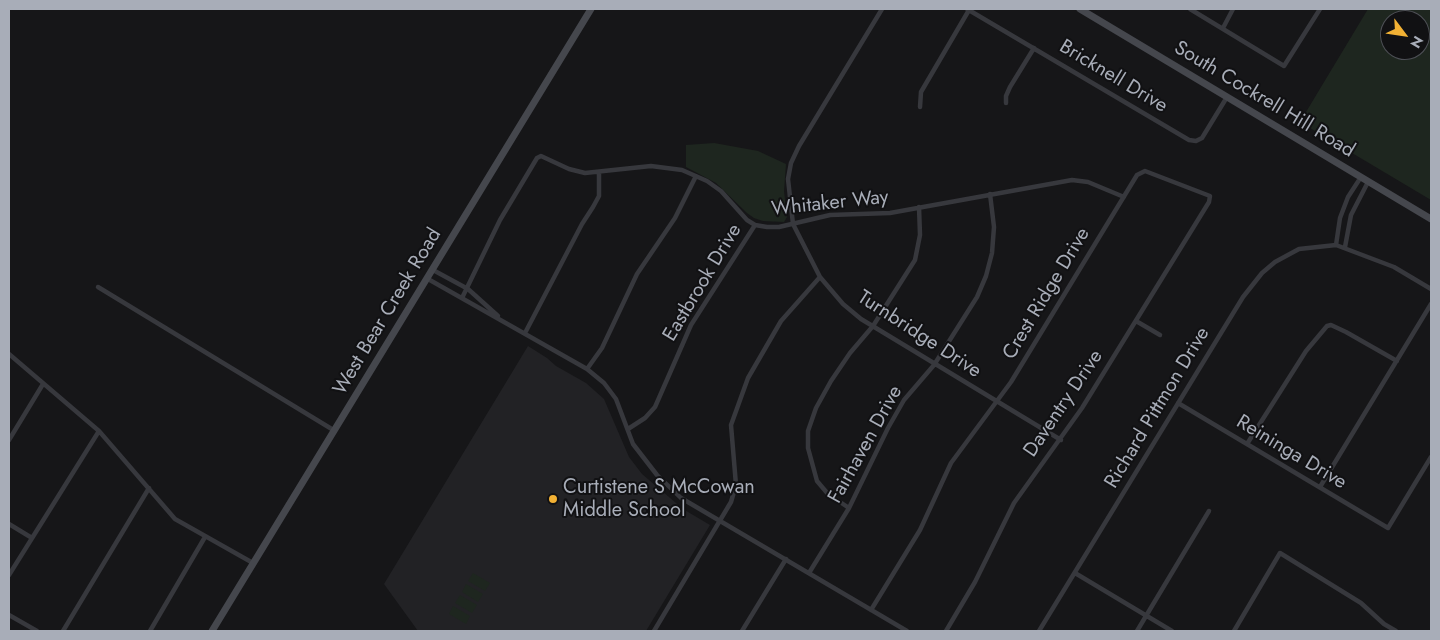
<!DOCTYPE html>
<style>
body{margin:0}
#map{position:relative;width:1440px;height:640px;overflow:hidden;background:#161618;font-family:Jost,sans-serif}
canvas{display:block}
.frame{position:absolute;inset:0;border:10px solid #a8adb8;pointer-events:none}
.north{position:absolute;left:1380px;top:10px;width:50px;height:50px;box-sizing:border-box;background:#111113;border:1px solid #4d4f55;border-radius:50%;rotate:121deg;font-size:14px;font-weight:700;line-height:20px;text-align:center;color:#a8adb8}
.north::after{content:'';display:block;margin:auto;width:18px;height:22px;background:#f2b134;clip-path:polygon(50% 0,100% 100%,50% 72%,0 100%)}
</style>
<div id="map">
<canvas width="1440" height="640"></canvas>
<div class="frame"></div>
<div class="north">N</div>
</div>
<script>
const ctx = document.querySelector('canvas').getContext('2d');
ctx.lineJoin = 'round';
function paint(path, color) { ctx.fillStyle = color; ctx.fill(path, 'evenodd'); }
const toPath = rows => new Path2D(rows.map(r => 'M' + r).join(''));
function stroke(path, color, width, dash) { ctx.strokeStyle = color; ctx.lineWidth = width; ctx.lineCap = dash ? 'butt' : 'round'; ctx.setLineDash(dash || []); ctx.stroke(path); }
function label(font, color, halo, rows, align = 'center') {
  ctx.font = font + ' Jost,sans-serif'; ctx.lineWidth = 4; ctx.setLineDash([]); ctx.textBaseline = 'middle'; ctx.strokeStyle = halo; ctx.fillStyle = color; for (const [text, x, y, turn = 0] of rows) {
    ctx.save(); ctx.translate(x, y); ctx.rotate((+turn || 0) * Math.PI / 180); ctx.textAlign = isNaN(turn) ? turn : align; if (halo) ctx.strokeText(text, 0, 0); ctx.fillText(text, 0, 0); ctx.restore();
  }
}
paint(toPath([
 [528,346,547,358,556,366,586,383,604,399,629,457,642,474,683,509,710,525,646,631,418,631,384,584]
]), '#222225');
paint(toPath([
 [1368,9,1431,9,1431,200,1300,122],
 [1390,20,1420,20,1420,50,1390,50],
 [714,143,758,151,786,164,784,191,787,217,784,222,763,221,754,218,747,213,716,183,686,167,686,145],
 [473,573,490,583,485,591,468,581],
 [466,584,483,594,478,602,462,592],
 [460,595,477,605,472,613,455,603],
 [453,606,470,616,466,624,449,614]
]), '#1e261f');
stroke(toPath([
 [882,9,799,146,791,163,788,179,793,224,820,277,843,304,861,319,1061,440],
 [967,9,1189,140,1196,141,1202,138,1227,97],
 [1190,9,1284,66,1320,9],
 [1223,28,1233,9],
 [1006,103,1006,96,1010,87,1034,48],
 [920,107,921,92,969,10],
 [1336,245,1340,218,1348,197,1361,177],
 [1345,247,1351,215,1368,182],
 [433,270,468,289,498,316],
 [428,279,587,369,604,383,616,399,633,444,657,475,681,498,907,631],
 [98,287,335,431],
 [462,298,500,220,537,158,541,156,569,169,585,173,651,166,682,170,707,181,721,191,747,220,755,225,767,227,779,227,830,215,890,213,1072,180,1088,182,1124,197],
 [1136,321,1160,335],
 [525,333,582,224,593,207,599,196,599,172],
 [9,354,99,431,175,519,253,563],
 [587,369,602,348,637,274,675,218,696,176],
 [1178,403,1388,528,1431,457],
 [628,429,645,418,655,407,691,325,755,225],
 [9,440,43,384],
 [1247,444,1306,351,1327,326,1331,325,1346,332,1397,361],
 [1320,487,1431,304],
 [849,508,828,494,817,481,808,448,808,431,816,408,831,381,850,353,873,326,915,260,920,235,919,207],
 [9,524,32,538],
 [809,573,849,508,888,428,904,400,934,365,977,297,986,276,992,253,994,227,990,194],
 [1075,573,1172,631],
 [9,575,99,431],
 [871,610,920,530,951,463,1011,382,1137,175,1145,171,1210,196,1209,202,1082,408,1014,503,975,582,946,631],
 [9,615,37,631],
 [63,631,149,488],
 [150,631,205,537],
 [654,631,731,502,736,485,731,425,748,378,781,321,820,277],
 [742,631,786,559],
 [1039,631,1243,297,1262,273,1275,262,1299,249,1336,245,1394,267,1431,289],
 [1137,631,1209,511],
 [1234,631,1280,553,1361,603,1384,624,1396,631]
]), '#37383d', 4.5);
stroke(toPath([
 [1080,9,1431,219],
 [212,631,591,9]
]), '#45474d', 7);
for (const [x, y, r, color] of [
 [553,499,5,"#f2b134"]
]) { const dot = new Path2D(); dot.arc(x, y, r, 0, 2 * Math.PI); ctx.fillStyle = color; ctx.fill(dot); stroke(dot, '#111113', 2); }
label('20px', '#a8adb8', '#111113', [
 ["Bricknell Drive",1113,77,31],
 ["South Cockrell Hill Road",1264,100,31],
 ["Whitaker Way",830,204,-6],
 ["Eastbrook Drive",703,283,-59],
 ["Crest Ridge Drive",1047,294,-59],
 ["West Bear Creek Road",388,312,-59],
 ["Turnbridge Drive",919,335,33],
 ["Daventry Drive",1064,404,-56],
 ["Richard Pittmon Drive",1158,408,-59],
 ["Fairhaven Drive",866,445,-61],
 ["Reininga Drive",1291,453,31]
]);
label('20px', '#a8adb8', '#111113', [
 ["Curtistene S McCowan",563,488],
 ["Middle School",563,511]
], 'left');
</script>
